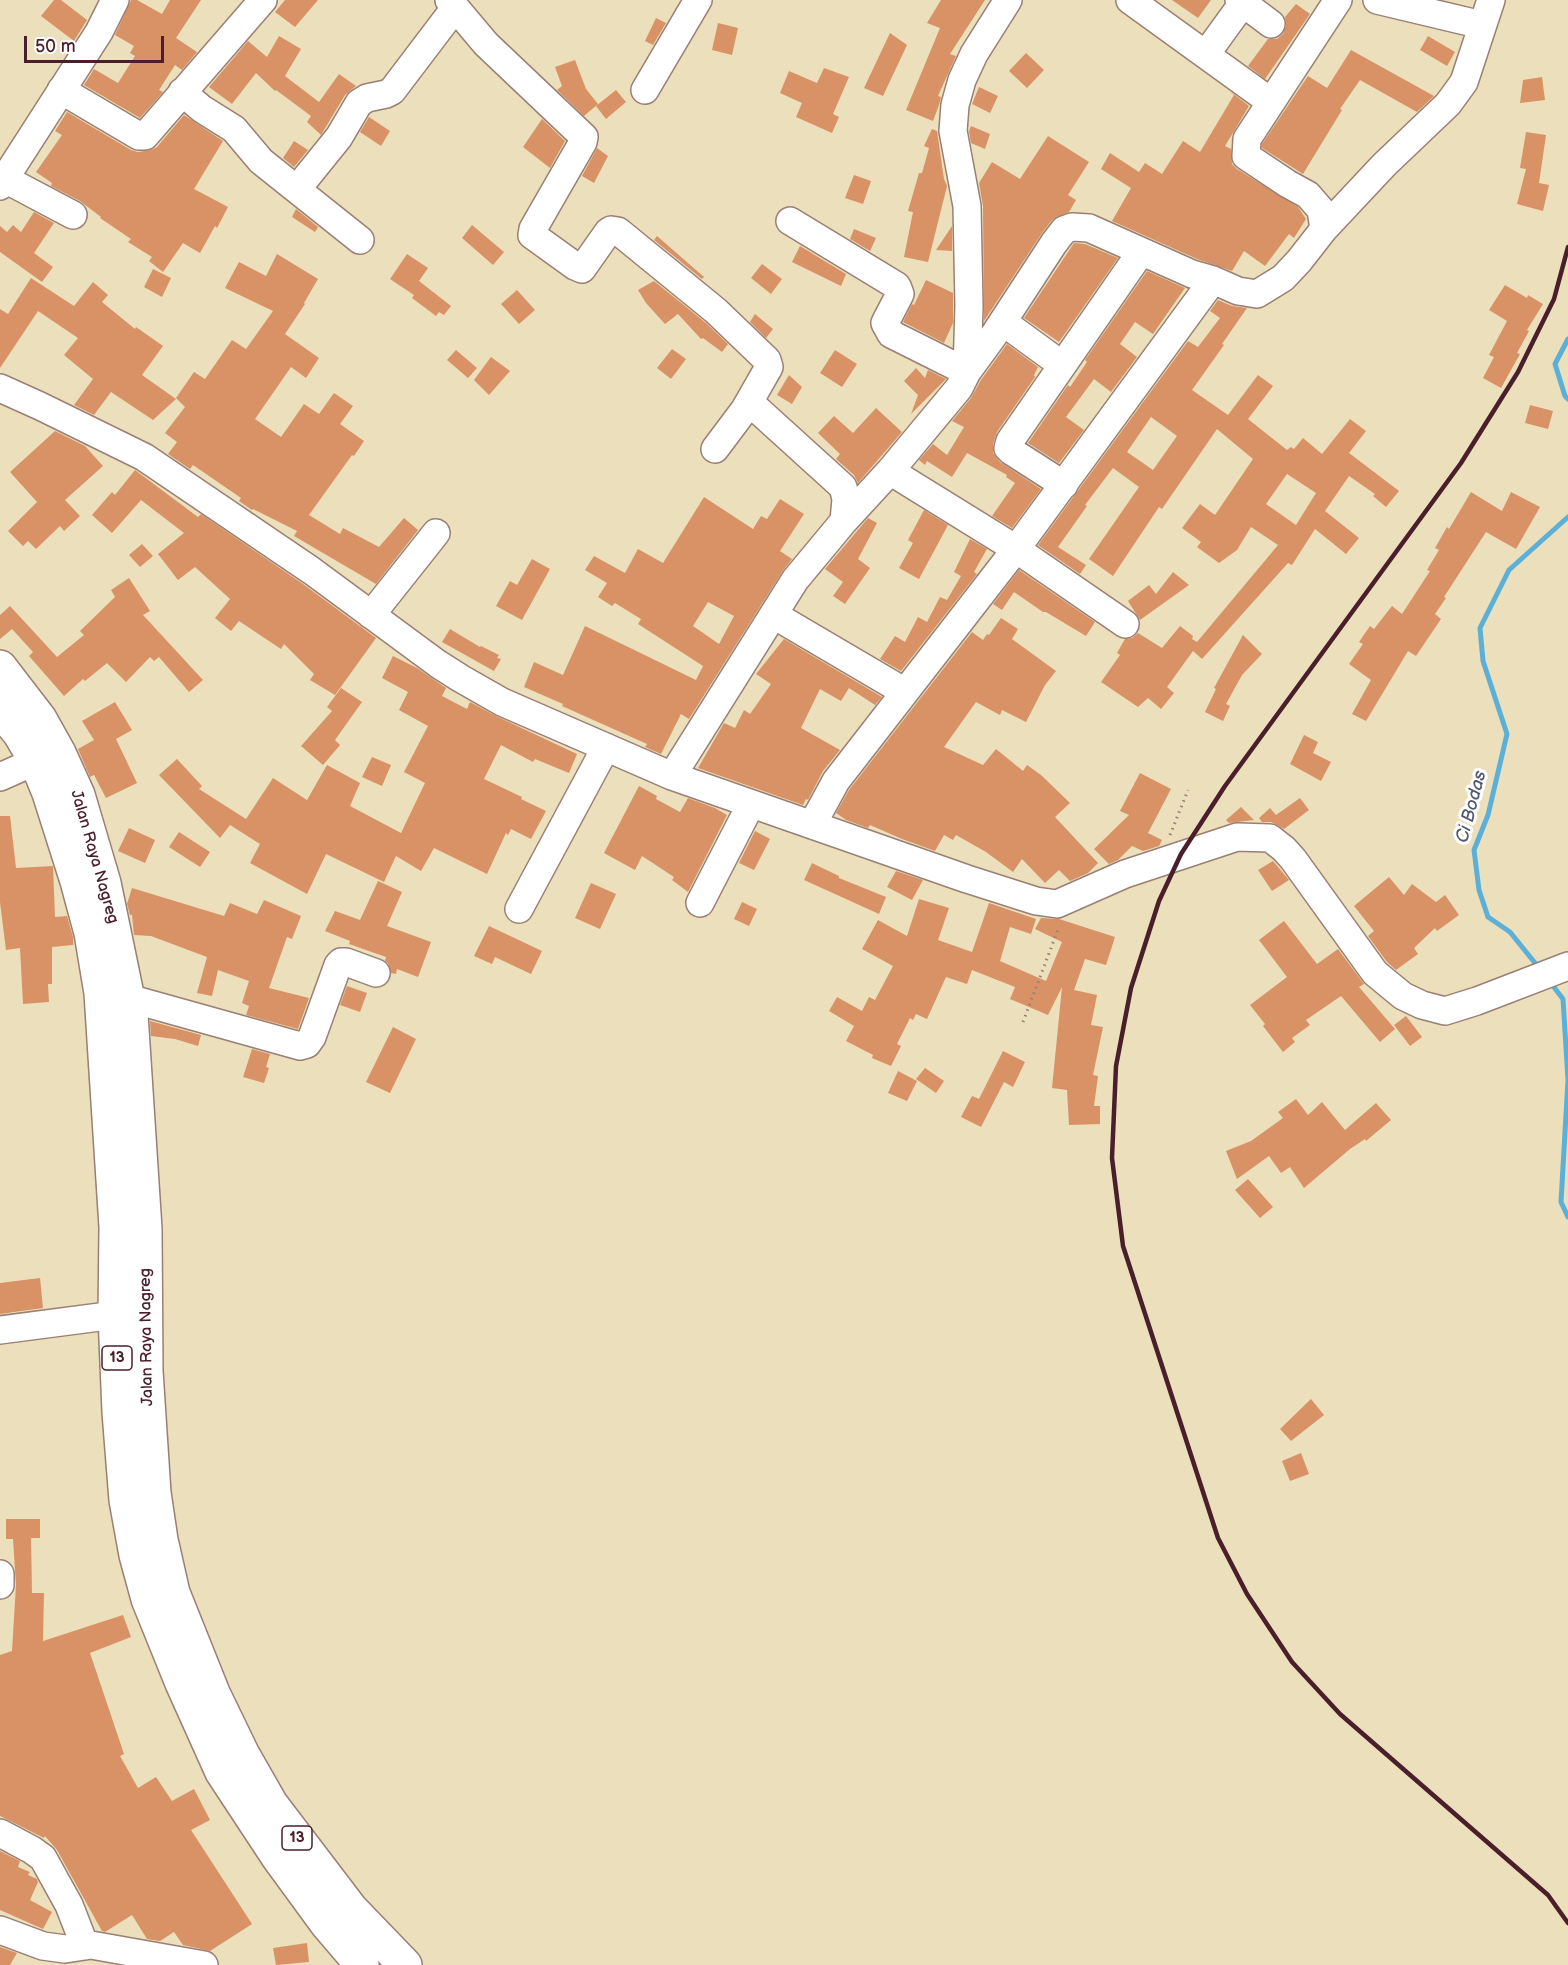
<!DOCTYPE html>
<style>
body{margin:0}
#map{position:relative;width:1568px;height:1965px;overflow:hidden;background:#ebdfbc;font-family:"Balsamiq Sans",sans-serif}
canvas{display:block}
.scale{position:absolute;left:24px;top:36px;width:140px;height:27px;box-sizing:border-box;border:3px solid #4a1f2b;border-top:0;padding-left:8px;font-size:18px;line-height:21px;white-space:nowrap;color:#4a1f2b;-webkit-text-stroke:4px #fff;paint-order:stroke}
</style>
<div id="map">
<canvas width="1568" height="1965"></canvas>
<div class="scale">50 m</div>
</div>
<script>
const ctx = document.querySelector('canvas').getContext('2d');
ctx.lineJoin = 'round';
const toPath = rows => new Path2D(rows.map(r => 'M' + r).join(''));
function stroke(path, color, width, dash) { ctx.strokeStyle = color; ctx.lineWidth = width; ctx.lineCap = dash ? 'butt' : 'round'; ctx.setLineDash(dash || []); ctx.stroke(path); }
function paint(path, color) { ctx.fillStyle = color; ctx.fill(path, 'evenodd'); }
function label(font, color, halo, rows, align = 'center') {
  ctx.font = font + ' "Balsamiq Sans",sans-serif'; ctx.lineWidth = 6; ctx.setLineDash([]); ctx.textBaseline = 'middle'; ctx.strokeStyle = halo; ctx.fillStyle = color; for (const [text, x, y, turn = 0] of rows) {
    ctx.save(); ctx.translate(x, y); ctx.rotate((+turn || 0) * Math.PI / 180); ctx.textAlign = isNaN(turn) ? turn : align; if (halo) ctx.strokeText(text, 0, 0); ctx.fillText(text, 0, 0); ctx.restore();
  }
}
stroke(toPath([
 [1568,339,1555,364,1565,396,1568,399],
 [1539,968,1510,932,1488,917,1479,890,1474,850,1488,815,1507,734,1483,661,1480,628,1509,570,1568,517],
 [1550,982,1563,999,1568,1080,1561,1202,1568,1217]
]), '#5cb0d8', 5);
paint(toPath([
 [54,0,61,0,87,20,74,41,41,16],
 [131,0,137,0,162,14,170,0,201,0,176,38,197,52,182,70,175,65,159,90,163,92,140,118,84,85,94,69,118,83,135,56,130,53,134,46,115,35],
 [285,0,318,0,295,27,275,12],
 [941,0,985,0,950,54,956,56,938,96,941,97,939,105,933,121,906,110,940,28,927,23],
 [1172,0,1211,0,1198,18],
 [1296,4,1310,14,1265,79,1248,66,1268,39,1277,39,1283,34,1286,26,1285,17],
 [656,18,666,23,653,45,645,41],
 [718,23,738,28,732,55,712,50],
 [890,33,907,45,883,96,864,88],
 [279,36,301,49,285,76,319,102,339,74,356,86,345,95,321,135,307,122,311,116,276,90,275,91,256,73,232,104,209,87,248,41,267,57],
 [1428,36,1455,52,1447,66,1420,50],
 [1351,50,1434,96,1417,112,1360,80,1340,109,1342,110,1303,174,1262,148,1262,144,1308,76,1327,88],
 [1026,53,1044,70,1027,88,1009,71],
 [575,60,586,89,598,104,584,116,557,90,562,86,555,67],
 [824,68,849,77,833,114,839,117,832,133,796,117,802,103,780,93,789,71,817,83],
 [1542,77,1545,100,1520,103,1523,80],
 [979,87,998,96,990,113,972,104],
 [616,90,626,102,606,119,596,106],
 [1231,92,1249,106,1225,146,1231,149,1232,164,1237,169,1298,207,1306,219,1294,238,1289,234,1265,266,1244,251,1232,271,1197,259,1112,221,1131,188,1101,169,1110,153,1139,172,1145,163,1162,174,1183,141,1200,152,1234,95],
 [67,112,131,150,138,152,151,150,157,147,184,115,223,141,194,189,228,207,217,228,215,226,200,253,183,243,163,272,149,261,152,257,128,242,131,239,100,218,101,217,80,201,51,186,52,183,36,172,62,135,55,131],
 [369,117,390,131,381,146,360,132],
 [542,119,565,141,550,168,523,147],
 [971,126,990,134,985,149,971,143,969,131],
 [932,129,937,131,944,179,947,186,928,262,904,257,913,212,908,211,919,173,922,173,929,148,924,146],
 [1526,132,1546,135,1539,183,1549,185,1543,211,1517,204,1526,169,1520,168],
 [1048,136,1089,162,1068,195,1076,200,1069,212,1052,220,1042,233,984,321,983,206,979,183,992,162,1020,179],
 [294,141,308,150,294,167,283,158],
 [597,148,608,156,594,183,582,176],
 [854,175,871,181,863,204,845,198],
 [296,209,318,227,315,232,292,217],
 [34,212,54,223,34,253,53,267,42,282,0,252,0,226,7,232,13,225,21,232],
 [472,225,504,252,493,265,462,238],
 [952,226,952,251,936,250],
 [854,229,876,238,870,251,850,239],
 [657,236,704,277,702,279,654,240],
 [1074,243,1085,244,1118,258,1059,342,1024,318],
 [800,246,846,274,841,286,792,262],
 [277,254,318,279,304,303,305,304,285,334,319,358,306,378,291,367,255,419,281,437,304,404,319,414,334,393,353,406,340,424,364,441,354,456,352,455,309,515,340,534,343,528,379,547,404,518,418,530,376,584,294,536,297,531,253,509,252,510,239,501,241,498,193,465,190,469,168,454,177,442,165,433,185,407,176,398,194,372,205,379,232,340,246,349,273,311,225,288,239,262,266,276],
 [407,254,428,268,419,281,451,306,444,315,439,312,436,316,412,298,414,295,390,279],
 [762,264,782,279,771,294,751,278],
 [153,269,171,278,162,297,144,287],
 [1147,271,1185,288,1153,334,1135,322,1120,344,1137,357,1111,392,1094,379,1066,417,1084,430,1059,463,1028,443,1068,385,1070,387,1087,362,1085,360],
 [31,278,74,306,93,282,108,295,102,302,135,329,136,327,163,346,142,375,176,399,153,420,111,392,94,415,74,405,93,379,64,355,78,338,38,311,0,368,0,309,8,314],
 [926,280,953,293,953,323,944,343,903,322,912,304,914,305],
 [654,281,706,323,728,344,722,352,703,338,701,339,678,314,665,324,646,303,638,290],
 [1505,285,1527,298,1528,295,1543,304,1527,330,1529,331,1517,353,1520,354,1501,388,1483,378,1494,357,1489,355,1507,321,1489,310],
 [517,290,535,310,519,324,501,304],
 [1218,300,1232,306,1247,308,1222,344,1224,345,1192,390,1228,415,1258,375,1273,386,1248,419,1287,450,1291,447,1294,449,1303,438,1322,454,1350,419,1366,431,1349,453,1399,491,1386,507,1373,496,1375,494,1349,476,1325,511,1359,538,1346,554,1315,529,1292,565,1288,563,1202,659,1193,651,1167,687,1174,693,1161,709,1148,698,1138,707,1101,682,1120,655,1117,653,1125,639,1132,638,1138,633,1162,648,1180,626,1193,636,1192,639,1197,642,1278,545,1251,527,1237,550,1219,563,1197,547,1201,542,1182,528,1200,504,1215,515,1253,459,1217,429,1162,509,1159,507,1113,576,1089,559,1139,487,1113,468,1085,505,1087,506,1058,547,1086,565,1080,574,1038,545,1188,341,1198,347,1220,318,1210,311],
 [1151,417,1177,436,1153,470,1127,452],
 [1287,474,1316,493,1296,525,1266,504],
 [755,314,773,329,766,338,750,322],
 [1007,344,1038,367,1034,375,1035,377,997,432,993,444,993,453,1000,462,1041,489,1012,528,992,516,1015,483,1006,477,1007,475,967,453,952,477,927,461,925,465,919,460,933,444,947,455,964,427,952,421,971,398,981,380],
 [672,349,686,359,671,379,657,368],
 [456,350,477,368,468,378,447,360],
 [835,350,857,364,842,387,820,373],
 [491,357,510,371,489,395,474,380],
 [916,368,925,378,928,370,946,379,911,414,918,395,904,381],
 [789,375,802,387,792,404,777,395],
 [1530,405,1553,411,1548,429,1525,423],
 [876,408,902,432,858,483,854,475,836,459,840,454,818,433,834,416,853,433],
 [55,431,85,446,103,466,65,500,80,516,64,531,60,526,36,549,28,541,23,546,8,531,37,502,10,472],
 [135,470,198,517,201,514,303,584,376,638,335,695,310,680,314,674,284,644,281,649,239,621,231,631,215,618,230,599,195,567,178,580,158,554,184,533,141,500,112,533,92,515,112,492,115,495],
 [1471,492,1502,511,1511,492,1540,507,1516,549,1486,532,1444,597,1446,598,1435,614,1441,619,1416,656,1408,651,1366,721,1352,714,1371,680,1349,664,1363,644,1359,642,1370,626,1374,629,1392,606,1402,614,1430,571,1427,570,1439,550,1435,548,1447,527,1449,529],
 [704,497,753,529,761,516,767,519,780,499,804,514,780,551,792,559,782,572,689,719,681,714,661,754,645,747,647,744,562,706,563,704,524,687,534,662,563,675,585,626,696,680,703,666,638,624,641,619,615,603,612,606,598,597,607,583,585,570,594,556,625,573,638,549,663,563],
 [708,602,734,616,719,644,693,626],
 [924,510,948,525,919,579,899,568,913,543,908,540],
 [868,518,877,523,858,559,870,568,845,604,833,596,843,582,825,569],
 [970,539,987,549,974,572,977,574,901,671,880,659,895,636,905,642,918,617,927,622,940,597,947,600,961,576,954,572],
 [142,544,153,556,140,567,129,555],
 [532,559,550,569,522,620,496,606,510,581,517,585],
 [1019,570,1095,622,1086,636,1046,612,1043,612,1014,592,1002,610,993,604],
 [1173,572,1189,585,1140,620,1128,601,1149,585,1156,594],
 [129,578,150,611,143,615,203,680,189,692,159,657,154,661,150,657,126,682,107,663,85,681,83,679,64,696,29,656,33,652,12,629,0,639,0,615,10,606,57,657,84,635,80,631,115,597,111,590],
 [1001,618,1018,629,1012,639,1056,671,1045,685,1026,722,1002,710,1000,715,976,702,944,747,983,765,996,749,1023,771,1027,765,1041,775,1070,803,1055,817,1098,863,1088,873,1070,881,1059,870,1045,883,1022,859,1013,872,986,852,956,835,953,840,944,835,935,851,902,839,870,825,868,828,846,820,836,813,849,790,972,632,983,640,987,634,989,635],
 [450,629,480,647,481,646,499,655,497,658,501,659,494,671,442,642],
 [1243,635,1262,654,1242,675,1226,704,1230,706,1223,721,1205,712,1216,689,1214,688],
 [784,639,882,697,875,705,849,688,841,701,820,689,801,728,840,750,823,771,808,800,806,799,803,805,698,768,724,723,735,728,744,710,750,714,771,684,756,674],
 [393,656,417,668,446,688,442,696,467,709,470,702,496,716,577,754,569,773,535,759,533,762,501,745,484,779,522,797,521,799,546,811,531,839,511,829,508,835,506,833,487,874,434,848,421,871,396,856,384,882,326,854,307,894,250,863,260,844,230,825,220,838,159,775,177,759,202,786,199,789,246,819,273,778,307,800,327,765,360,783,350,806,401,833,425,783,404,772,428,726,399,710,408,692,382,678],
 [341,688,362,702,335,740,340,745,323,765,301,746,332,711,327,707],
 [115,702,132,730,116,739,137,783,106,798,94,775,90,777,78,749,94,740,82,721],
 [1304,735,1318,742,1313,753,1331,762,1321,781,1290,764],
 [372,757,391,765,382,786,362,777],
 [1140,773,1171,789,1148,833,1162,840,1159,846,1143,851,1132,846,1118,860,1109,864,1094,849,1129,815,1120,811],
 [639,786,657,796,656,799,680,812,688,798,715,808,727,815,688,892,672,880,674,877,642,856,635,870,604,853],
 [1300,798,1309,810,1284,829,1271,822,1262,822,1259,818,1270,808,1276,815],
 [1241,807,1254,820,1229,823,1226,820],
 [0,816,10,816,16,868,53,866,55,917,67,916,73,937,73,945,52,947,52,984,48,984,49,1002,23,1004,20,948,6,950,0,902],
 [129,828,155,840,145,863,118,851],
 [755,831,770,839,754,870,739,863],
 [179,832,210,852,200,867,169,847],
 [1273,861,1289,880,1272,891,1258,870],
 [812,863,839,876,839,878,886,897,879,914,804,880],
 [896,871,923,880,912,900,887,887],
 [1389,877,1404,895,1412,884,1436,902,1445,895,1459,915,1437,931,1435,928,1414,948,1418,954,1396,970,1387,962,1368,936,1374,931,1354,906],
 [378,881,402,892,387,926,431,942,418,977,397,969,396,974,391,973,388,963,385,961,386,957,349,944,350,941,325,931,335,911,360,920],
 [591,883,616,894,600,929,575,918],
 [132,888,224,916,230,903,257,914,264,900,301,916,292,939,287,937,269,988,309,998,298,1029,246,1015,249,1006,242,1003,249,981,218,970,212,996,197,993,207,957,151,936,134,935,132,915,130,915,127,904],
 [919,899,949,908,938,940,972,952,989,903,1036,919,1031,934,1010,927,1000,961,1046,981,1062,942,1035,929,1041,918,1059,919,1115,937,1106,965,1085,959,1074,990,1097,995,1091,1025,1103,1027,1093,1075,1098,1076,1094,1106,1100,1106,1100,1124,1069,1125,1067,1090,1052,1088,1062,987,1048,1015,1010,999,1015,987,972,970,967,984,946,977,927,1019,916,1014,913,1020,910,1018,897,1044,901,1046,891,1066,872,1058,873,1055,846,1041,854,1026,829,1011,837,997,862,1011,869,997,875,1000,893,966,862,949,878,920,907,936],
 [742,902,757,909,749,926,734,919],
 [1284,921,1317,964,1338,949,1364,984,1359,987,1395,1029,1380,1042,1341,996,1306,1020,1310,1025,1292,1038,1295,1042,1283,1052,1263,1026,1265,1024,1250,1005,1287,977,1259,940],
 [489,926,542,951,531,974,495,957,492,964,474,956],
 [347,986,367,993,360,1012,340,1005],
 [1406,1016,1422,1037,1410,1046,1394,1025],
 [150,1021,201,1035,198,1046,175,1039,151,1036],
 [393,1027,416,1039,390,1093,366,1082],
 [252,1049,270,1054,266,1067,269,1068,264,1083,243,1077],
 [1003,1051,1025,1062,1013,1087,1004,1082,981,1127,961,1117,972,1096,979,1099],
 [925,1068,944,1081,936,1093,916,1079],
 [898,1071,917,1081,907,1101,888,1093],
 [1296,1099,1308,1115,1322,1102,1345,1130,1376,1103,1391,1120,1366,1141,1365,1139,1350,1149,1304,1188,1290,1167,1281,1173,1269,1156,1237,1179,1226,1151,1251,1141,1283,1118,1278,1112],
 [1248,1179,1273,1207,1260,1218,1235,1190],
 [40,1278,43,1308,0,1314,0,1283],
 [1311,1399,1324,1415,1291,1441,1280,1429],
 [1301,1453,1309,1474,1290,1481,1282,1461],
 [6,1519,40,1519,40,1538,31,1538,32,1593,44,1593,43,1641,123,1615,131,1637,90,1653,124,1754,120,1756,138,1788,156,1777,172,1801,194,1789,210,1820,191,1830,252,1924,210,1951,183,1945,174,1932,160,1941,147,1939,132,1915,105,1932,102,1931,57,1850,45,1836,44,1838,0,1816,0,1655,12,1651,16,1585,13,1539,6,1539],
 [0,1851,20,1861,18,1867,30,1872,28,1875,37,1879,38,1882,30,1900,52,1912,43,1929,0,1910],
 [307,1943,309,1962,276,1965,273,1948],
 [0,1947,17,1953,10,1965,0,1965]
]), '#d99266');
const minor = toPath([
 [449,0,486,44,584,137,583,142,533,229,532,235,575,266,582,269,608,232,611,230,618,231,716,311,767,360,769,367,745,409],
 [1130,0,1271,102],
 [1239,0,1271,24],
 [1377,0,1482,25],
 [1206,54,1243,3],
 [61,90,139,136,145,136,263,0],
 [645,90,698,0],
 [182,92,202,109,234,129,261,161,360,240],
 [5,179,73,215],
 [0,186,99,32,115,0],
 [297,189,339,137,359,103,367,98,386,94,392,91,455,8],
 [790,221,897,286,900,294,885,323,891,334,967,372,994,335,1054,243,1064,230,1072,227,1089,228,1192,274,1213,280,1238,291,1257,294,1283,278,1299,261,1324,229,1321,210,1308,195,1288,184,1246,156,1247,139,1338,0],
 [1324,229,1384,165,1448,104,1464,82,1491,0],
 [1003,322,1062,365],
 [0,388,40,406,144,457,312,571,438,664,460,678,502,702,672,776,795,580,844,521,890,471,959,388,967,372,969,306,967,206,953,131,955,105,962,80,974,54,1008,0],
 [715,449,745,409,752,408,757,409,843,487,846,499,844,521],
 [890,471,1016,549,1213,280],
 [1064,485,1011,451,1008,448,1010,441,1141,252],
 [371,615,436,533],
 [774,615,905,692],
 [672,776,967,879,1036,901,1057,904,1125,874,1237,837,1270,838,1284,849,1293,859,1375,973,1403,996,1422,1005,1445,1011,1477,1001,1568,966],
 [0,777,36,761],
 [812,825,836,781,1016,549,1125,624],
 [700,903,751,804],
 [519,909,606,747],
 [128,998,300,1046,307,1044,312,1037,338,965,341,962,346,962,376,973],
 [0,1330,115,1315],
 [0,1574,0,1585],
 [0,1833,32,1850,43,1858,69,1905,85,1946],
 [0,1930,43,1946,65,1949,91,1945,204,1965]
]);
const highway = toPath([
 [0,667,40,719,59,753,78,795,104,883,131,1014,145,1229,146,1371,154,1493,161,1540,173,1593,213,1693,243,1755,271,1804,351,1909,405,1965],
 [0,709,20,734,36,761,49,793,77,881,91,933,101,993,116,1227,115,1315,119,1412,126,1500,136,1555,148,1599,182,1683,222,1772,278,1857,327,1924,362,1965]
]);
stroke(minor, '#9a7f74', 30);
stroke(highway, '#9a7f74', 36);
stroke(toPath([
 [1170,835,1188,790],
 [1023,1022,1059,927]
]), '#9a7f74', 3, [1.5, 4.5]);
stroke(minor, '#fff', 27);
stroke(highway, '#fff', 33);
stroke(toPath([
 [1568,247,1554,299,1518,372,1461,463,1225,786,1181,854,1159,901,1131,988,1116,1066,1112,1158,1123,1246,1218,1538,1247,1594,1292,1662,1340,1714,1548,1895,1568,1923]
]), '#4a1f2b', 4.5);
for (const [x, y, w] of [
 [117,1358,30],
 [297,1838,30]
]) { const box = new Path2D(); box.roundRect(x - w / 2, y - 12, w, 24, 4.5); ctx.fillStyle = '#fff'; ctx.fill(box); stroke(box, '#4a1f2b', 1.5); }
label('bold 15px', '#4a1f2b', null, [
 ["13",117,1358],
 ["13",297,1838]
]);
label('16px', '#4a1f2b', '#fff', [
 ["Jalan Raya Nagreg",94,857,74],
 ["Jalan Raya Nagreg",147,1337,-91]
]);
label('italic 18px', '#515970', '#fff', [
 ["Ci Bodas",1472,807,-75]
]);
</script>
